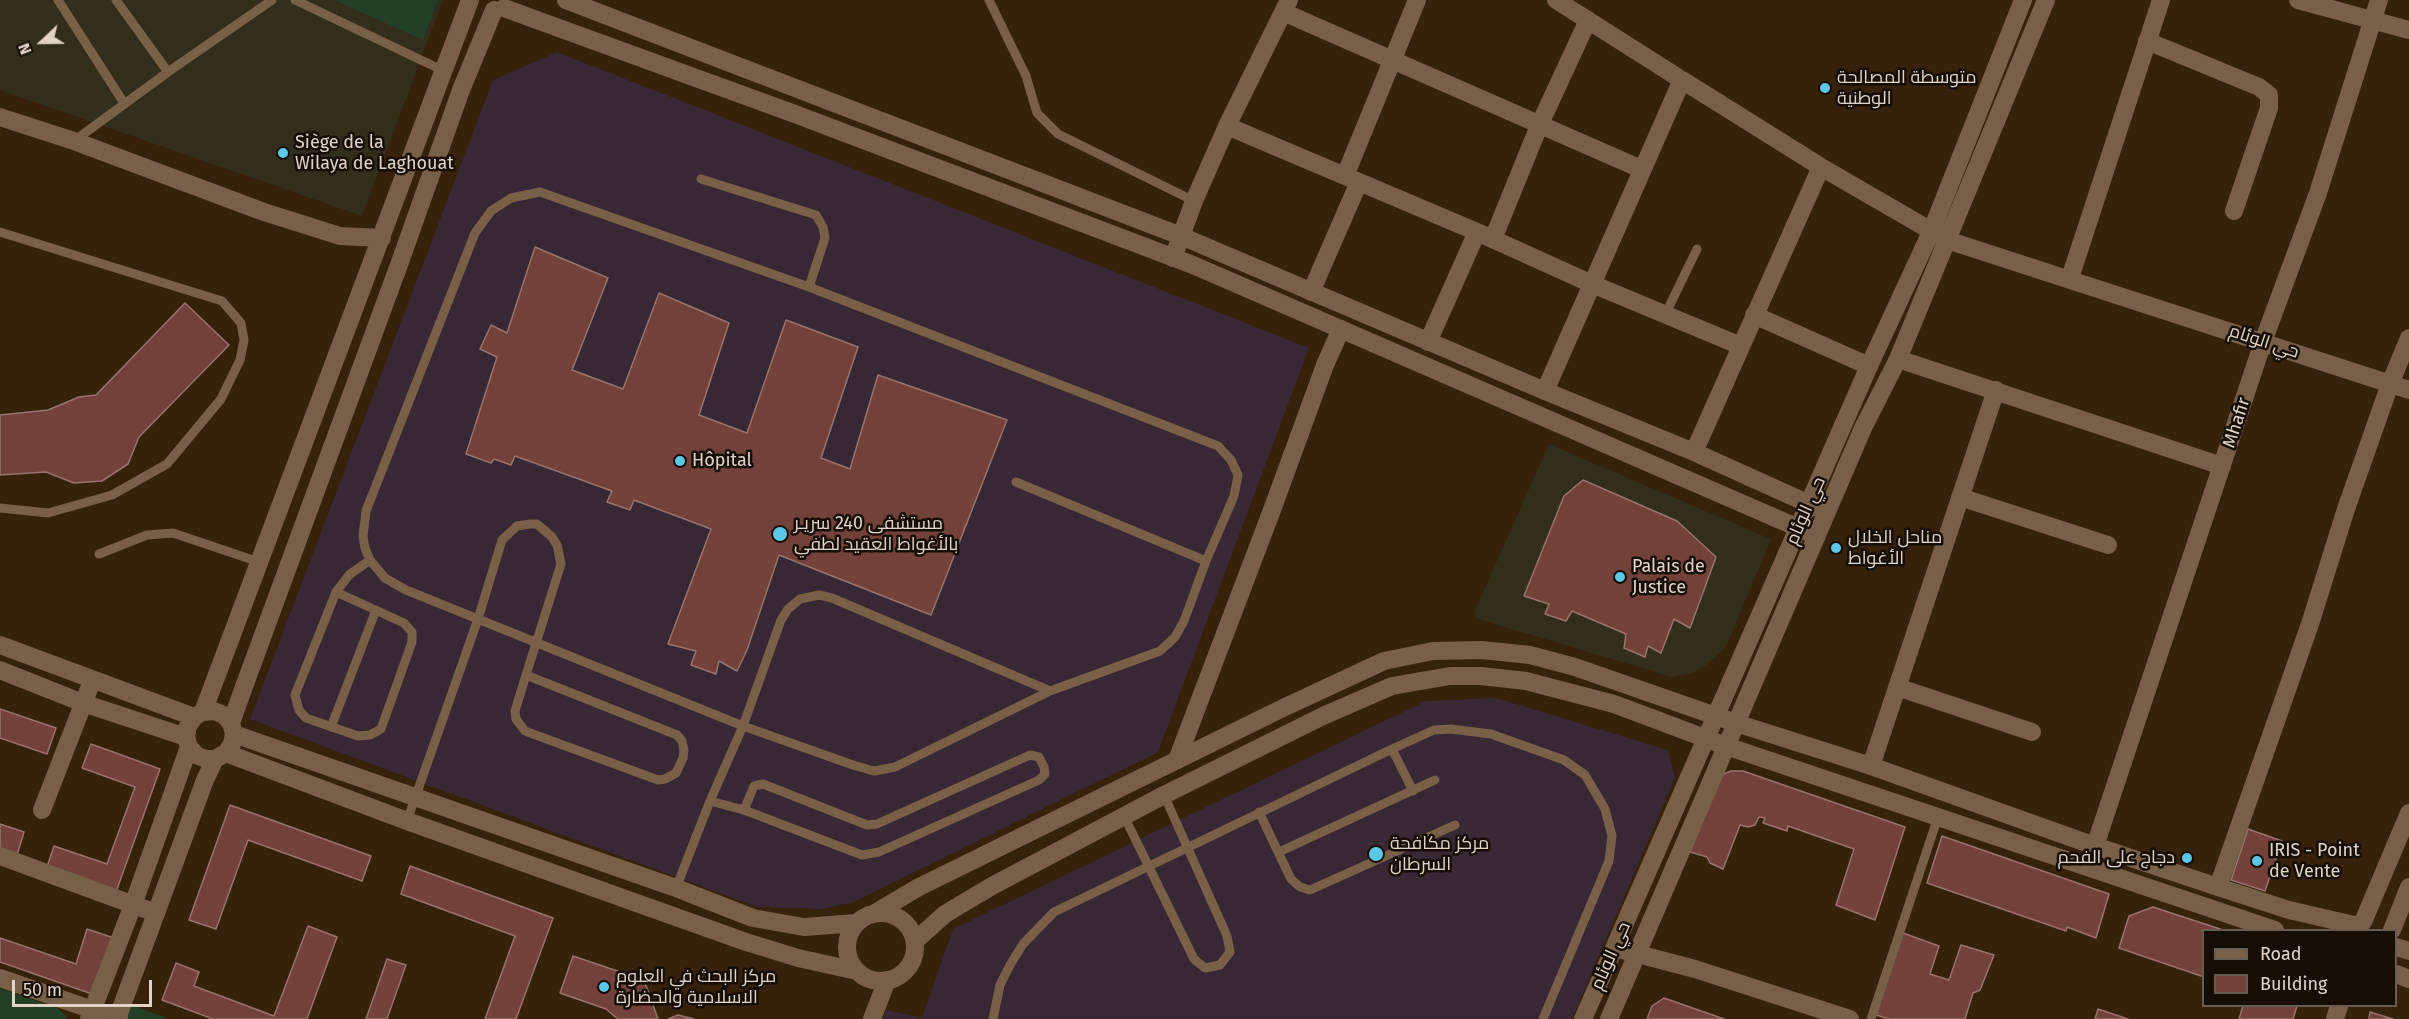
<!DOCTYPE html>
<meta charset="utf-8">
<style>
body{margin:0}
#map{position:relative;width:2409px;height:1019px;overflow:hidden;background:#36210a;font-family:"Fira Sans",sans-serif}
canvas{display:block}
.legend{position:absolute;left:2202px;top:929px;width:195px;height:78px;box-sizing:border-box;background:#160d05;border:2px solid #675c52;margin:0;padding:8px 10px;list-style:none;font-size:18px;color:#e1d3c6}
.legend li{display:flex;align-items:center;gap:12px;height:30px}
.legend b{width:30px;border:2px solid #675c52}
.north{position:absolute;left:12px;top:12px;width:60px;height:60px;-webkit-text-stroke:4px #160d05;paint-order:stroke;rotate:248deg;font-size:16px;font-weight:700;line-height:24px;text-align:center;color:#e1d3c6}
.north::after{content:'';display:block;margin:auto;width:21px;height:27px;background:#e1d3c6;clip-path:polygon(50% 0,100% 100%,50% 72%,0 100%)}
.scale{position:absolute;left:12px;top:980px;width:140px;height:27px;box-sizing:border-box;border:3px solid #e1d3c6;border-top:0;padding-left:8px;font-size:18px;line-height:21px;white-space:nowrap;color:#e1d3c6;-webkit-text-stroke:4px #160d05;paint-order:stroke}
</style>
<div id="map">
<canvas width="2409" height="1019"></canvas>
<ul class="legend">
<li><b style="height:8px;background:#785f47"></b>Road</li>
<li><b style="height:16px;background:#72413a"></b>Building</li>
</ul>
<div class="north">N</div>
<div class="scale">50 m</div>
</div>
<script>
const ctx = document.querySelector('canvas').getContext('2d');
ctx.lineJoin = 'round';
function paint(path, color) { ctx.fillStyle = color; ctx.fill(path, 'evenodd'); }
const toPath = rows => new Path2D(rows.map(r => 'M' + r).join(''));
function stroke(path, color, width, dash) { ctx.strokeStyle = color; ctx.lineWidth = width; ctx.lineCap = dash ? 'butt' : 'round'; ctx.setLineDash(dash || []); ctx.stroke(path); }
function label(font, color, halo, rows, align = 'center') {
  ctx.font = font + ' "Fira Sans",Cairo,sans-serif'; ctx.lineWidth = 5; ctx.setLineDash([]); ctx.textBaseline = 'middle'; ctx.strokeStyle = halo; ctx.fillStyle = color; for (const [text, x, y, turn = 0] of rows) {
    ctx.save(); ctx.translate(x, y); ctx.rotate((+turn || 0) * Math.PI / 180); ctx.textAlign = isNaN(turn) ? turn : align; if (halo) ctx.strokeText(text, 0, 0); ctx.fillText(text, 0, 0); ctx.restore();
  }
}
paint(toPath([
 [0,0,443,0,362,216,0,90],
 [1549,444,1771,539,1726,647,1705,666,1692,673,1672,677,1475,618,1475,610]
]), '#332d1c');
paint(toPath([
 [557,52,1309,348,1158,752,854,902,822,909,757,907,250,719,493,80],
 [1496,698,1668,750,1675,778,1572,1019,883,1019,886,1010,922,1018,953,929,1426,701]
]), '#372834');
paint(toPath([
 [334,0,438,0,423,40],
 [0,988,59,1009,68,1019,0,1019],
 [131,1005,169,1019,125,1019]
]), '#243f28');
const building = toPath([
 [535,247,608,278,572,370,623,389,659,293,729,323,699,415,747,433,786,320,858,347,821,458,850,469,878,375,1007,420,931,615,779,555,747,650,737,671,719,661,716,674,691,665,696,651,668,644,711,529,634,500,630,510,607,502,612,491,515,456,511,465,494,459,491,463,466,454,497,357,480,349,491,325,507,333,535,247],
 [185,303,229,345,139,437,128,464,102,481,74,483,46,472,0,475,0,415,48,410,79,397,96,395,185,303],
 [1583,480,1677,521,1716,557,1690,628,1674,619,1661,653,1648,646,1645,657,1624,648,1626,634,1572,611,1566,621,1545,614,1549,604,1524,596,1564,496,1583,480],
 [0,709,56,728,47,754,0,738,0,709],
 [91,744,160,769,116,892,47,867,54,846,107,864,135,787,82,768,91,744],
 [1731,771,1743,771,1905,827,1875,920,1836,905,1854,849,1788,826,1787,831,1763,823,1765,818,1759,817,1755,825,1748,827,1740,825,1723,869,1710,863,1707,857,1690,852,1721,775,1731,771],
 [230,805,371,856,362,881,248,840,216,929,189,920,230,805],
 [0,824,24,832,17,855,0,849,0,824],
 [2248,829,2282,841,2265,891,2231,880,2248,829],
 [1942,836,2109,894,2096,938,2067,927,2066,931,1927,883,1942,836],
 [410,866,553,918,516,1019,485,1019,515,936,401,894,410,866],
 [2153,907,2223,930,2204,930,2204,977,2119,948,2129,916,2153,907],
 [308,926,337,937,307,1019,213,1019,162,1000,176,963,199,972,194,986,274,1016,308,926],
 [87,929,114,938,95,995,0,962,0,938,76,964,87,929],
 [1903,933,1939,946,1930,974,1949,980,1961,945,1994,955,1980,990,1973,993,1965,1019,1889,1019,1876,1015,1903,933],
 [573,956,644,980,658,1019,618,1019,606,1009,560,993,573,956],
 [387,959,406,965,387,1019,366,1019,387,959],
 [1664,998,1724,1019,1647,1019,1652,1006,1664,998],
 [2243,1006,2297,1006,2293,1019,2239,1019,2243,1006],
 [2098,1009,2128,1019,2095,1019,2098,1009],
 [2370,1012,2393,1019,2369,1019,2370,1012],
 [678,1015,694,1019,668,1019,678,1015]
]);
paint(building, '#72413a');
stroke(building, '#98736d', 1.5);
stroke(toPath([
 [58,0,124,103],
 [116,0,168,72],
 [295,0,444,71],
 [989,0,1026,76,1037,113,1058,134,1194,201],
 [74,141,168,72,272,0],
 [701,179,816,215,823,227,825,238,809,287],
 [540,192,809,287,1218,446,1231,460,1238,475,1234,496,1206,561,1184,621,1175,637,1160,651,1050,691,895,767,874,771,853,765,743,726,406,590,385,578,370,560,365,548,363,536,366,511,475,233,491,211,511,198,540,192],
 [0,232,222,301,241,323,244,340,240,360,221,399,167,464,112,495,48,513,0,508],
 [1665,315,1697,249],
 [1016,482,1206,561],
 [99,554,147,535,173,533,259,562],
 [336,592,404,623,412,632,412,642,381,729,370,735,358,736,306,718,299,710,295,695,336,592,349,575,370,560],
 [526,675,677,735,682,741,684,750,683,758,676,773,665,779,658,780,525,731,516,719,515,711,526,675],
 [331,727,376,610],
 [1392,749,1413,791],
 [710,801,744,810,862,855,879,852,1039,780,1045,774,1044,767,1039,757,1030,755,877,824,867,825,763,784,754,786,744,810],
 [1259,812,1291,879,1300,887,1310,890,1455,825],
 [1124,816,1194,959,1205,968,1220,965,1230,952,1227,936,1164,795],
 [407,821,478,619,502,540,517,526,530,524,537,524,552,537,557,545,561,564,526,675],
 [1279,852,1435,780],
 [676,888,710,801,743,726,781,620,788,609,800,599,819,595,832,598,1050,691],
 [993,1019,1000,985,1010,965,1023,944,1054,912,1392,749,1434,730,1451,729,1491,734,1564,760,1585,775,1605,809,1612,836,1609,861,1543,1019],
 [1871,1019,1938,817]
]), '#785f47', 9);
stroke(toPath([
 [1556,0,1682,80],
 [2298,0,2409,30],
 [1283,12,1641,169],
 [2147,41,2259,87,2269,95,2269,108,2234,211],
 [1227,126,1477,232,1592,284,1741,346],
 [1345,176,1417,0],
 [1493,239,1539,126,1588,20],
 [1173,258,1194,201,1227,126,1289,0],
 [2070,278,2161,0],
 [1311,292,1359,182],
 [1754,315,1869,366],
 [1428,342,1477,232],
 [1898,359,2222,466],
 [1545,391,1682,80,1821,167,1947,240,2409,390],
 [1694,452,1821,167],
 [1960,497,2108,545],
 [1897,687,2032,732],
 [1177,760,1272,510,1325,365,1341,329],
 [1871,766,1996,390],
 [42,810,92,681],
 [2095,846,2263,342,2318,193,2379,0],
 [0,856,156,913],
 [2218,887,2310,624,2346,509,2390,384,2409,338],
 [1615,948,1695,969,1850,1019],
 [0,978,119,1019],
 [872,1019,887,980],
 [2335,1019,2339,1006]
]), '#785f47', 18);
stroke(toPath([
 [566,0,1181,236,1545,391,1694,452,1827,512],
 [504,8,795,114,1193,265,1817,536],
 [0,117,74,141,264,212,340,236,382,238],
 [0,645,194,717],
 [0,670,83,703,186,737],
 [203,712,470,0],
 [231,723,224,715,214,711,203,712,194,717,188,726,186,737,189,747,196,755,206,759,215,759,226,753,232,744,234,734,231,723,245,684,400,262,461,90,494,10],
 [234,734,676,888,753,918,804,927,856,923],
 [226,753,407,821,746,942,798,958,857,971],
 '847 947a34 34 0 1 1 68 0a34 34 0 1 1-68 0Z',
 [875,913,919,887,1283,708,1384,661,1433,651,1482,650,1530,655,1575,667,1736,723,1871,766,2095,846,2218,887,2289,910,2354,925],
 [2363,922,2409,813],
 [2392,930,2409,887],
 [915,941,945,914,992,886,1164,795,1323,716,1392,686,1450,676,1481,676,1526,681,1614,704,1726,746,2275,930],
 [2396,947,2409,951],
 [2396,974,2409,979],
 [89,1019,133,905,189,747],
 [117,1019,205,780,215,759],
 [1583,1019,1869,366,1931,232,2023,0],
 [1609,1019,1863,428,1898,359,2046,0]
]), '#785f47', 18);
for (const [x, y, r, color] of [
 [1825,88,6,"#5ac8e6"],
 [283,153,6,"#5ac8e6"],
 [680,461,6,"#5ac8e6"],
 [780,534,8,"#5ac8e6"],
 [1836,548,6,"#5ac8e6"],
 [1620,577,6,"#5ac8e6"],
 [1376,854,8,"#5ac8e6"],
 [2187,858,6,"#5ac8e6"],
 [2257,861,6,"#5ac8e6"],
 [604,987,6,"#5ac8e6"]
]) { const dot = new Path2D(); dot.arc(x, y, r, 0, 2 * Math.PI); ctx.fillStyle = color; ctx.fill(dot); stroke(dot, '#160d05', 2); }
label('18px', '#e1d3c6', '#160d05', [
 ["متوسطة المصالحة",1837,78],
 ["الوطنية",1837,99],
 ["Siège de la",295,143],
 ["Wilaya de Laghouat",295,164],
 ["Hôpital",692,461],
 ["مستشفى 240 سريـر",794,524],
 ["بالأغواط العقيد لطفي",794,545],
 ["مناحل الخلال",1848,538],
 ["الأغواط",1848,559],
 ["Palais de",1632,567],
 ["Justice",1632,588],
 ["مركز مكافحة",1390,844],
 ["السرطان",1390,865],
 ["IRIS - Point",2269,851],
 ["de Vente",2269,872],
 ["دجاج على الفحم",2175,858,"right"],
 ["مركز البحث في العلوم",616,977],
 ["الاسلامية والحضارة",616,998]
], 'left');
label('18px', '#e1d3c6', '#160d05', [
 ["حي الوئام",2264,342,18],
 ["Mhafir",2237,423,-72],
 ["حي الوئام",1806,511,-66],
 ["حي الوئام",1611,956,-66]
]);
</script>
